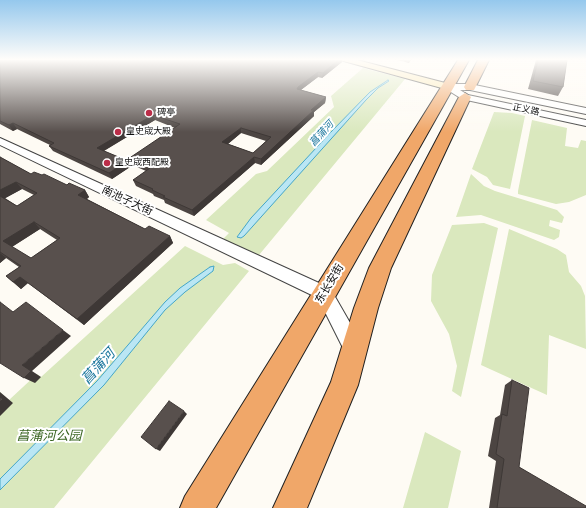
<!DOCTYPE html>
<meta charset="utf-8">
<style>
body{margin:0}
canvas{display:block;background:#fefbf4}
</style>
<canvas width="586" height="508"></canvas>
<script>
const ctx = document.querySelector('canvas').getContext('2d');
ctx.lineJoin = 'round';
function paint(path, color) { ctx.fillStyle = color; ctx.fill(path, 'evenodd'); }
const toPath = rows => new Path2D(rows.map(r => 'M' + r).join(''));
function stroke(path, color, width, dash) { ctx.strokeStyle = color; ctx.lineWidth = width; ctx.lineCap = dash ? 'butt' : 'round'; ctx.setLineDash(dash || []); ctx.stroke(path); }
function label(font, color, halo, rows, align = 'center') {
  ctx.font = font + ' "Source Serif 4","Noto Sans SC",serif'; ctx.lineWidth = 4; ctx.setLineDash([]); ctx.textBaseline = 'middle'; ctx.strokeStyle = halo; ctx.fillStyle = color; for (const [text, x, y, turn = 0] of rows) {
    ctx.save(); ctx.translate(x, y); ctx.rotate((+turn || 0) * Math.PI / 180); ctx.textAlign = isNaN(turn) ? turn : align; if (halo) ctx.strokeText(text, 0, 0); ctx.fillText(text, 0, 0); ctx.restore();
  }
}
paint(toPath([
 [363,68,405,79,259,255,223,239,229,233,206,220,256,174,267,171,334,107,331,96],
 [494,112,512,113,525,116,510,189,493,185,487,177,472,169],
 [532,120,567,128,565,146,578,148,581,140,586,141,586,195,569,202,556,204,518,194,518,191],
 [471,174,484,186,495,191,557,210,564,217,562,223,550,220,549,226,560,230,559,237,554,240,481,215,456,217],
 [484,223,498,228,461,397,452,391,457,366,449,334,431,301,432,275,452,225],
 [509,229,557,249,566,255,569,272,581,286,585,296,586,349,549,335,547,395,481,365],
 [185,246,223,265,235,263,249,271,54,508,0,508,0,392,9,400,37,374,41,377],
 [425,432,461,451,448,508,403,508]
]), '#dae8be');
const water = toPath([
 [388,80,389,81,378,88,366,100,244,236,241,238,237,237,251,218,330,133,370,92,388,80],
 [210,267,214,266,213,271,185,292,165,310,104,385,0,490,0,479,97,381,165,302,180,288,210,267]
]);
paint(water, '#bae6f4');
stroke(water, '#44a6c8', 1);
const tertiary = toPath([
 [449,84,470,84,586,108,586,114,470,90,460,90,468,95,586,120,586,126,462,99,446,89,446,85,449,84],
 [0,138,330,288,361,342,364,349,361,356,354,359,347,356,318,298,0,145,0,138]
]);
const secondary = toPath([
 [340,60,357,60,453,85,454,87,449,90,340,60]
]);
const trunk = toPath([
 [458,60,469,60,216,508,180,508,185,496,458,60],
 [478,60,489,60,474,90,466,90,464,87,478,60],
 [465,93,471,97,391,268,378,308,358,385,307,508,273,508,331,382,354,308,369,268,459,97,465,93]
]);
stroke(tertiary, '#434343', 2);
stroke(secondary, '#323232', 2);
stroke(trunk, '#212121', 2);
paint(tertiary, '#fff');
paint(secondary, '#fbe9b2');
paint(trunk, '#f0a769');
paint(toPath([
 [0,60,342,60,342,62,322,78,318,77,301,90,326,97,325,103,314,112,314,116,261,165,255,163,194,216,165,203,164,200,154,196,153,194,136,186,133,180,146,171,130,164,128,159,175,128,155,120,104,151,128,161,130,167,112,179,53,151,49,146,50,145,17,129,13,131,0,124],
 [241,133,266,141,253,153,228,144],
 [398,60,411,60,409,63],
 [536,60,567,60,563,87,558,96,528,89],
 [0,157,31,174,42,175,67,185,85,190,89,197,87,199,145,229,170,236,173,243,84,325,28,283,21,289,6,276,19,267,6,258,0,263],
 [22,189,34,195,17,206,5,198],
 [40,229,57,240,31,258,12,247],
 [512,380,519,467,586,508,489,508,496,461,488,456,495,418,500,415,505,385]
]), '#4c4542');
paint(toPath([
 [338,60,342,60,342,62,322,78,323,73],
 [318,72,318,77,298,92,297,89,298,87],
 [326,97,325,103,314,112,314,116,261,165,261,159,311,110],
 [153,115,155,120,100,153,97,148],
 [13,123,17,129,13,131,9,125],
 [241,128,241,133,223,148,222,142],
 [254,157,255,163,194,216,192,210],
 [128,161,130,167,112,179,109,173],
 [16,182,22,189,2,200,0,198,0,190],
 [85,190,89,197,83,202,78,195],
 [34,222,40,229,10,248,3,241],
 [170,236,173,243,84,325,77,319],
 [0,253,6,258,0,263],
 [20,277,28,283,21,289,13,282],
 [63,330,71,336,32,371,41,377,35,383,24,378,22,365],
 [0,392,13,403,0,416],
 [184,411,187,414,160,451,156,449]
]), '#3e3836');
const building = toPath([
 [0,60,338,60,323,73,318,72,298,87,297,89,326,97,311,110,314,110,261,159,254,157,192,210,163,197,165,196,152,190,153,189,133,180,150,168,128,159,180,124,153,115,97,148,128,161,109,173,49,146,54,143,13,123,9,125,0,121,0,60],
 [241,128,271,137,253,153,222,142,241,128],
 [538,60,567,60,563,87,533,81,538,60],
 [0,157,31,174,34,172,42,175,44,174,67,185,69,183,85,190,78,195,145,229,149,226,170,236,77,319,20,277,13,282,6,276,21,266,0,252,0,196,17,206,37,193,16,182,0,190,0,157],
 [34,222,60,238,31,258,3,241,34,222],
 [0,302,13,312,26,302,63,330,22,365,31,371,24,378,0,363,0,302],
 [512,380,529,388,519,467,586,506,586,508,497,508,504,459,496,454,502,414,507,416,512,380],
 [0,397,3,399,0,402,0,397],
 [169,401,184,411,156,449,141,437,169,401]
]);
paint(building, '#58504d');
stroke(building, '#3e3836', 1);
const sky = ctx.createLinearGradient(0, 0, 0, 132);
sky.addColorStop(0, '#95c8ed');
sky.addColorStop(0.45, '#fffdfa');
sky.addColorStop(1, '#fffdfa00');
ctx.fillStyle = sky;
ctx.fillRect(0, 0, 586, 132);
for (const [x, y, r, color] of [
 [149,113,4,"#bb2d48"],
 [118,132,4,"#bb2d48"],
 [107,163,4,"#bb2d48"]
]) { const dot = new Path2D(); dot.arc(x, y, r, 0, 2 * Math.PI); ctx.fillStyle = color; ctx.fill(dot); stroke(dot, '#fff', 1.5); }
label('9px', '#101010', '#fff', [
 ["正义路",526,110,12]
]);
label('9px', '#101010', '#fff', [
 ["碑亭",157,113],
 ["皇史宬大殿",126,132],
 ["皇史宬西配殿",115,163]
], 'left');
label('italic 10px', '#1d789e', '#fff', [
 ["菖蒲河",322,134,-48]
]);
label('11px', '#101010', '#fff', [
 ["南池子大街",127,201,25],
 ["东长安街",330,284,-59]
]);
label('italic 13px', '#3a6622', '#fff', [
 ["菖蒲河公园",49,437]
]);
label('italic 14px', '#1d789e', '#fff', [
 ["菖蒲河",99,367,-48]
]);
</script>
